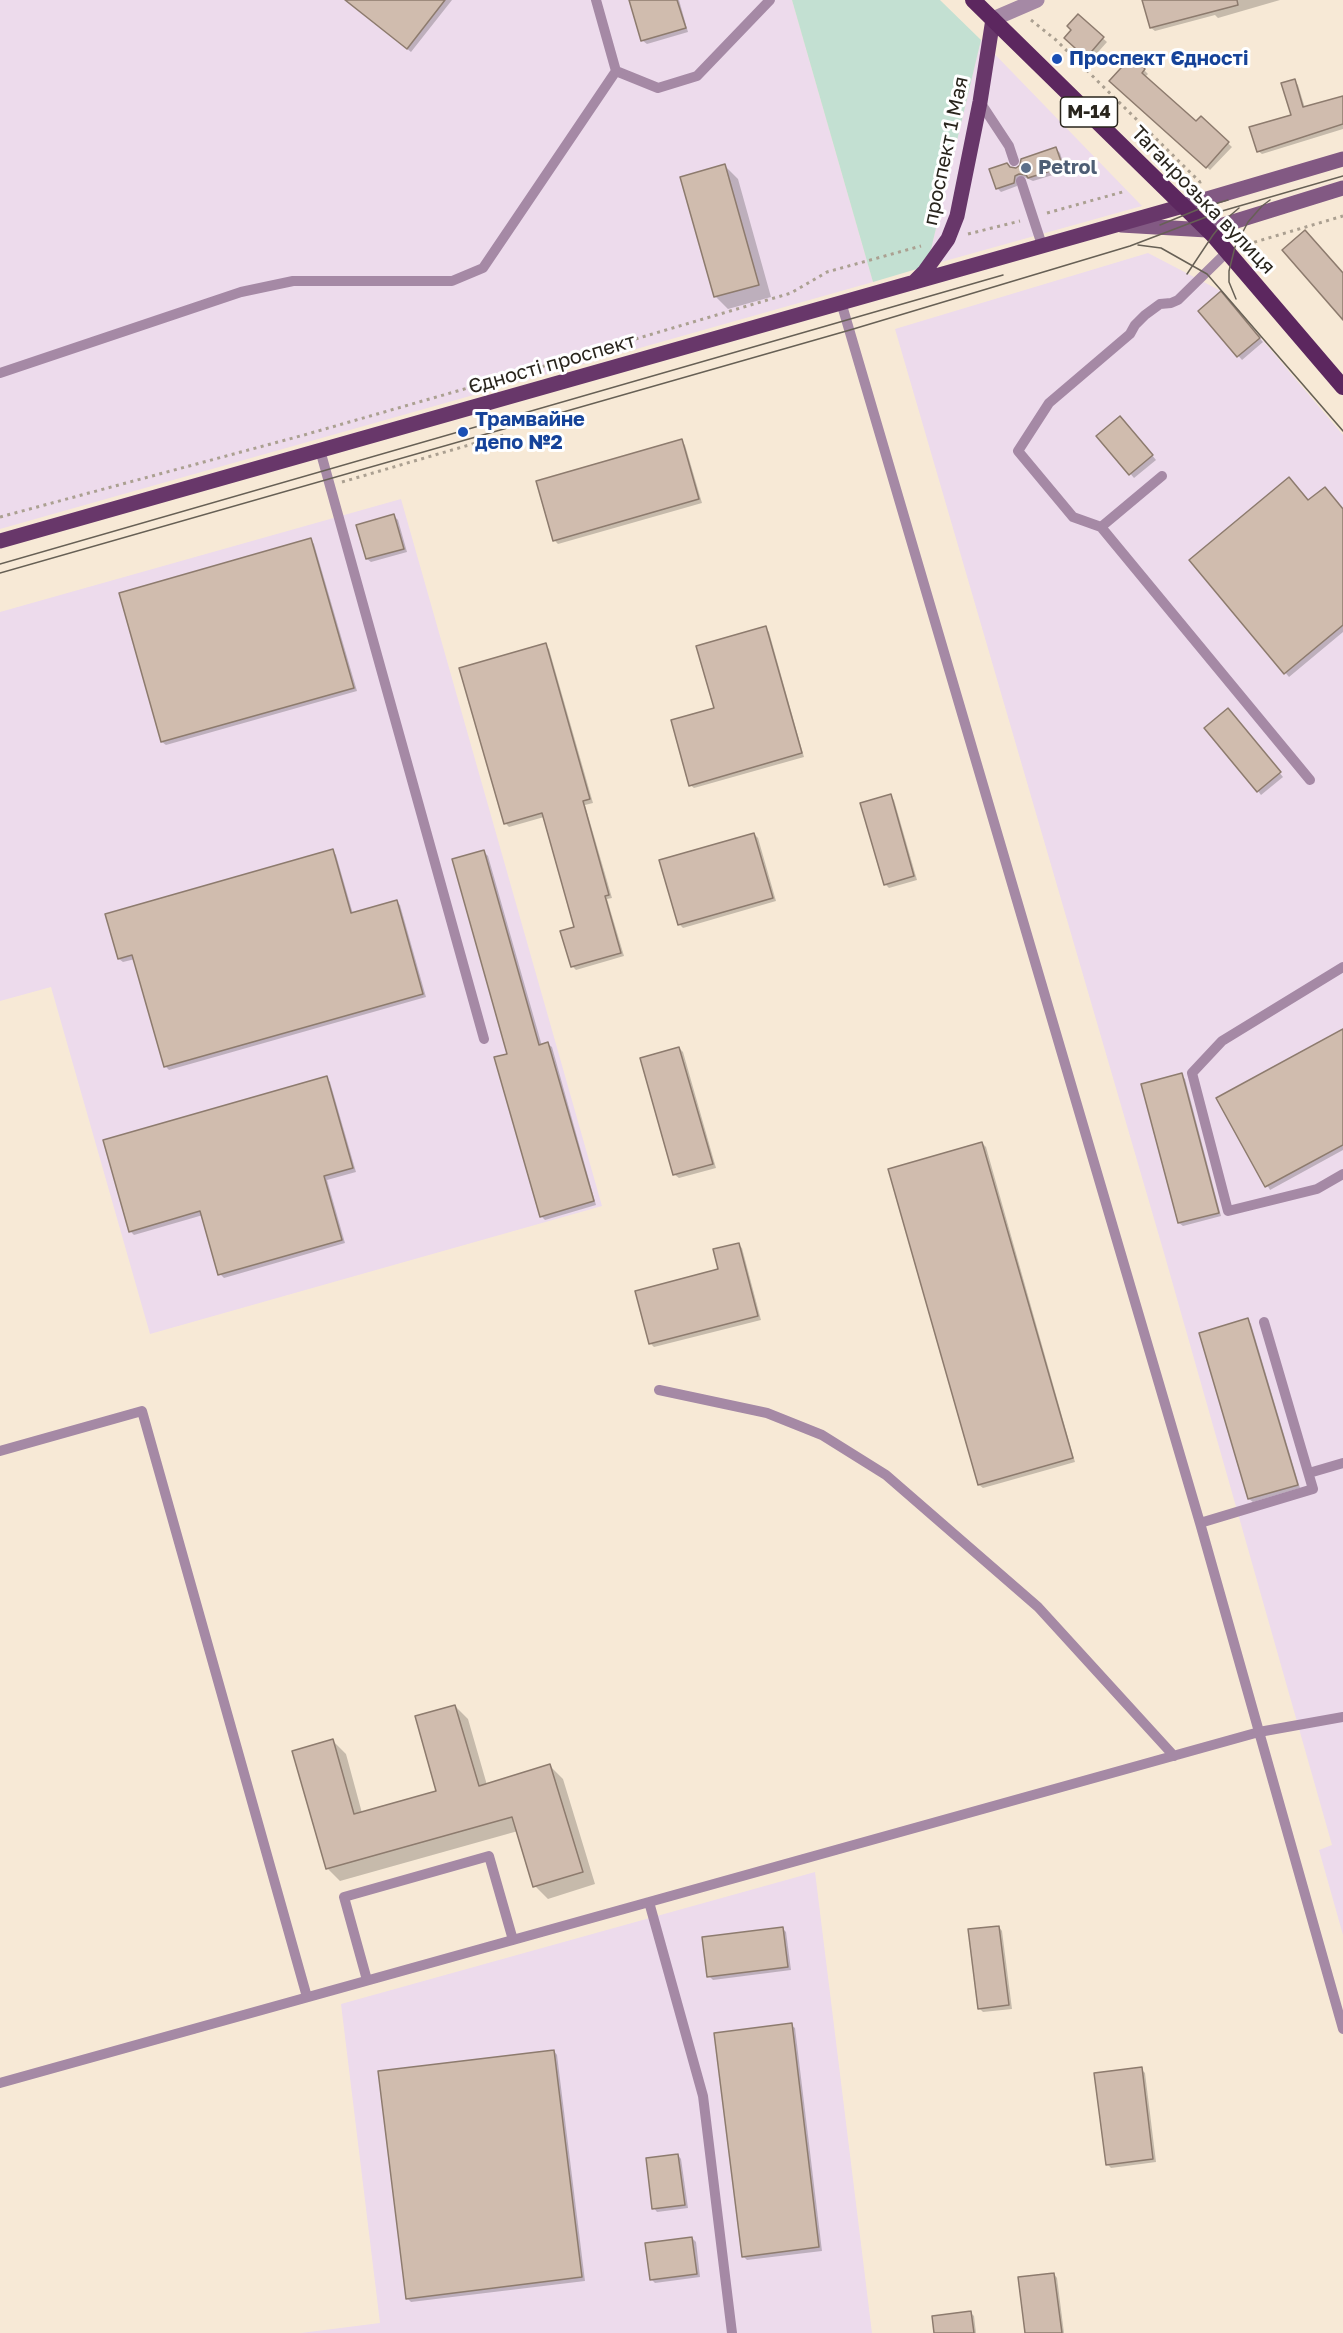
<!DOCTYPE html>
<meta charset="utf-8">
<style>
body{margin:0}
canvas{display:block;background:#f7e9d6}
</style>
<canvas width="1343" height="2333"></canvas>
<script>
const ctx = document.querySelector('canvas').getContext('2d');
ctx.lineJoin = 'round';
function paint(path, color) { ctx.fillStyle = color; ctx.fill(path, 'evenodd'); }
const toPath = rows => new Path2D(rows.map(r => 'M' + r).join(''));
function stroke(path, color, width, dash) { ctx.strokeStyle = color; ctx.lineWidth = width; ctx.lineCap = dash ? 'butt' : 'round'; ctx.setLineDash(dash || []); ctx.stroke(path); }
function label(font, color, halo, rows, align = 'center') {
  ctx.font = font + ' "Golos Text",sans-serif'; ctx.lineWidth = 6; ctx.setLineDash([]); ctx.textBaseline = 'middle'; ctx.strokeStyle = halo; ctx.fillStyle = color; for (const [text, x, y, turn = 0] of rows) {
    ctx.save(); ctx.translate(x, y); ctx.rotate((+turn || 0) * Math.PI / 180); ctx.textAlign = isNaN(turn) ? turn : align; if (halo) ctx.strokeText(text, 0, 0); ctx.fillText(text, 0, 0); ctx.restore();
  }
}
paint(toPath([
 [0,0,792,0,873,282,0,529],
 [981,40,1142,206,927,266],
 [1148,253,1221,291,1343,435,1343,1935,1319,1850,1332,1845,1164,1253,895,329],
 [401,499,602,1206,150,1334,51,987,0,1001,0,612],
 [815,1872,872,2333,301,2333,380,2323,341,2004]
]), '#eddbec');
paint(toPath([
 [792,0,940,0,981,40,927,266,873,282]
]), '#c3e0d2');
paint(toPath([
 [346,0,452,0,411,52],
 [631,0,679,0,688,32,647,44,643,41],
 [1146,0,1280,0,1218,18,1215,15,1155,31,1151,28],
 [1078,16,1107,42,1091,60,1066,38,1073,30],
 [1132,58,1148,74,1144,78,1196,123,1201,118,1232,147,1210,170,1112,81],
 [1294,81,1298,85,1305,108,1343,97,1343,129,1262,154,1258,151,1293,116],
 [1056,149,1060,153,1066,171,1033,181,1024,177,1018,180,1017,186,1001,192,997,188,1010,169,1016,170],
 [725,166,738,179,771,297,728,309,715,296],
 [1224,297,1263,342,1242,360,1200,311],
 [1124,421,1156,460,1134,478,1099,436],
 [681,441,685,445,702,503,558,544,554,540],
 [1309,502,1343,510,1343,632,1289,677,1191,560],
 [394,516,398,520,407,552,371,562,367,559,358,526],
 [311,540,314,544,357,691,166,745,162,742,120,594],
 [765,628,769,632,804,757,694,788,690,785],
 [545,645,549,649,593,803,585,805,612,898,607,899,624,956,576,970,572,966,576,928,544,817,509,827,505,823],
 [1231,714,1283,777,1261,795,1258,791],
 [890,796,894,800,917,880,889,888,885,884],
 [754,834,758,838,776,901,683,928,679,924],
 [333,851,336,855,353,914,397,902,400,905,426,997,169,1070,165,1066,135,959,123,962,119,959,107,915],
 [484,852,488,856,542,1046,548,1044,552,1047,596,1205,545,1220,541,1216,509,1055],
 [1343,1030,1343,1150,1270,1190,1218,1098],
 [679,1048,683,1052,716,1168,679,1178,675,1175,642,1059],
 [1181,1075,1185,1079,1221,1216,1183,1226,1179,1223],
 [326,1078,330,1082,356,1172,327,1180,345,1243,224,1278,220,1274,203,1215,134,1235,130,1231],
 [982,1143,986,1147,1075,1462,983,1488,979,1485],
 [738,1244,742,1248,761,1320,654,1347,651,1344,637,1292,720,1270],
 [1248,1320,1251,1324,1300,1488,1253,1502,1249,1499],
 [455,1706,468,1719,487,1785,550,1766,563,1779,595,1884,548,1899,535,1886,518,1831,340,1881,327,1868,333,1741,346,1754,362,1813,438,1792],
 [999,1927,1002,1931,1012,2009,983,2012,979,2008],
 [782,1928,786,1932,791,1970,713,1980,709,1976],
 [791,2025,795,2028,822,2251,747,2260,743,2256],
 [554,2051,557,2055,585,2281,411,2302,407,2298],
 [1141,2069,1145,2073,1156,2162,1111,2168,1107,2164],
 [678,2155,681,2159,688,2208,657,2212,654,2208],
 [692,2238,696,2242,700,2277,655,2283,651,2279],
 [1054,2274,1057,2278,1064,2333,1027,2333],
 [971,2313,974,2316,976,2333,936,2333]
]), '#0003');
const building = toPath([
 [345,0,445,0,407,49,345,0],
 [629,0,677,0,686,28,641,41,629,0],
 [1142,0,1237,0,1238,5,1150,28,1142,0],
 [1078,14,1104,37,1086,58,1064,38,1071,30,1067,26,1078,14],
 [1132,56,1145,69,1142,73,1196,121,1201,116,1229,142,1206,168,1109,81,1132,56],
 [1295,79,1303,107,1343,96,1343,124,1257,152,1249,127,1291,115,1281,83,1295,79],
 [1056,147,1063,167,1028,178,1026,175,1019,174,1015,176,1014,183,996,189,989,169,1007,163,1010,167,1016,168,1020,165,1021,159,1056,147],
 [725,164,759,285,714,297,680,177,725,164],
 [1305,230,1343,273,1343,320,1282,250,1305,230],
 [1221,291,1260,338,1237,357,1198,311,1221,291],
 [1120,416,1153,455,1129,475,1096,436,1120,416],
 [682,439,699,499,553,541,536,481,682,439],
 [1289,477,1308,500,1325,487,1343,509,1343,625,1284,674,1189,560,1289,477],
 [394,514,404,549,366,559,356,525,394,514],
 [311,538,354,688,161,742,119,593,311,538],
 [766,626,802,753,689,786,671,720,714,708,696,646,766,626],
 [546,643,590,799,583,801,609,895,605,896,621,953,571,967,560,931,574,927,542,813,504,824,459,668,546,643],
 [1228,708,1281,772,1257,792,1204,728,1228,708],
 [891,794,914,876,884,885,860,803,891,794],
 [754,833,773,898,678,925,659,860,754,833],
 [333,849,351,913,397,900,423,994,164,1067,132,955,118,959,105,914,333,849],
 [484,850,539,1045,548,1042,594,1201,540,1217,494,1057,507,1054,452,859,484,850],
 [1343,1029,1343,1145,1265,1187,1216,1098,1343,1029],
 [679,1047,713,1164,673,1175,640,1058,679,1047],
 [1182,1073,1219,1213,1178,1223,1141,1084,1182,1073],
 [327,1076,353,1168,324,1176,342,1240,218,1275,200,1211,129,1232,103,1140,327,1076],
 [982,1142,1073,1458,978,1485,888,1169,982,1142],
 [739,1243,758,1316,649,1344,635,1291,718,1269,713,1249,739,1243],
 [1248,1318,1298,1485,1248,1499,1199,1333,1248,1318],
 [455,1705,479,1786,550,1764,583,1872,533,1887,512,1817,326,1869,292,1751,333,1739,354,1814,436,1791,415,1716,455,1705],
 [999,1926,1009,2005,978,2009,968,1929,999,1926],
 [783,1927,788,1967,707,1977,702,1937,783,1927],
 [792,2023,819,2247,742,2257,714,2033,792,2023],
 [554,2050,582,2277,406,2299,378,2071,554,2050],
 [1142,2067,1153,2159,1106,2165,1094,2073,1142,2067],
 [678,2154,685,2205,652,2209,646,2158,678,2154],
 [692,2237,697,2274,650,2280,645,2243,692,2237],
 [1054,2273,1062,2333,1025,2333,1018,2277,1054,2273],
 [971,2311,974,2333,934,2333,932,2316,971,2311]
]);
paint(building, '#d0bcae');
stroke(building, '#8d7b6e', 1.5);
stroke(toPath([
 [1031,20,1056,40,1200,182,1205,180],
 [1047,213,1126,191],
 [968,234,1020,221],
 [1253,251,1248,244,1343,216],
 [342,482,507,434],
 [0,517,304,435,534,369,791,293,827,272,921,246]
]), '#aba091', 3, [3, 4.5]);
stroke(toPath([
 [596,0,616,71],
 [616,71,658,88,697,76,770,0],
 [980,102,1009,146,1014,161],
 [1021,181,1042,245],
 [1228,251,1178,300,1171,303,1160,304,1145,315,1135,325,1130,334,1049,403,1018,451,1073,517,1101,527,1310,780],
 [841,302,1200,1523,1343,2029],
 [0,373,241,292,293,281,452,281,483,268,616,71],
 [320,450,484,1039],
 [1101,527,1162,476],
 [1343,967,1222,1041,1192,1073,1228,1211,1317,1189,1343,1174],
 [659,1390,767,1413,822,1435,886,1475,1038,1607,1174,1756],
 [0,1451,142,1411,307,1997],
 [1309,1473,1343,1463],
 [1200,1523,1313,1489,1264,1322],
 [649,1902,703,2096,732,2333],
 [367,1980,344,1897,489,1856,513,1940],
 [0,2083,1259,1732,1343,1717]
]), '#a589a5', 10);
stroke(toPath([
 [993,19,1037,0]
]), '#a589a5', 15);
stroke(toPath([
 [1183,206,1343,159],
 [1121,225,1207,230,1343,188]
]), '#825983', 15);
stroke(toPath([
 [915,281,925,271,948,239,957,216,980,102,993,19],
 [0,541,1183,206]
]), '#68376a', 15);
stroke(toPath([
 [973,0,1213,235,1343,387]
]), '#5c275f', 16);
stroke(toPath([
 [1160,225,1204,207,1228,200],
 [1138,245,1161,248,1207,274,1343,431],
 [1187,274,1213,235,1225,220,1239,208],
 [1236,299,1229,282,1229,271,1235,247,1248,222,1262,206,1270,200],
 [0,564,1003,275],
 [0,573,850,330,1130,246,1222,211,1343,176]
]), '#676055', 1.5);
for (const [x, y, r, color] of [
 [1057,59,6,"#1a4fb4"],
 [1026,168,6,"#5c6f8a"],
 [463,432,6,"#1a4fb4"]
]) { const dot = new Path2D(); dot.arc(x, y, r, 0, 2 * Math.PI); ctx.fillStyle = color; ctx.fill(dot); stroke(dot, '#fff', 2); }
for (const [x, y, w] of [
 [1089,112,57]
]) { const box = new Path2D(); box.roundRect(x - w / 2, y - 15, w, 30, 4.5); ctx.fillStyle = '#fff'; ctx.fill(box); stroke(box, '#29251d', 1.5); }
label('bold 18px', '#29251d', null, [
 ["М-14",1089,112]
]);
label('bold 20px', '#164399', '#fff', [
 ["Проспект Єдності",1069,59],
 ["Трамвайне",475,420],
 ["депо №2",475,443]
], 'left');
label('20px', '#29251d', '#fff', [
 ["проспект 1 Мая",946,151,-78],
 ["Таганрозька вулиця",1203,200,46],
 ["Єдності проспект",552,364,-16]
]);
label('bold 20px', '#4e5e75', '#fff', [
 ["Petrol",1038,168]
], 'left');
</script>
